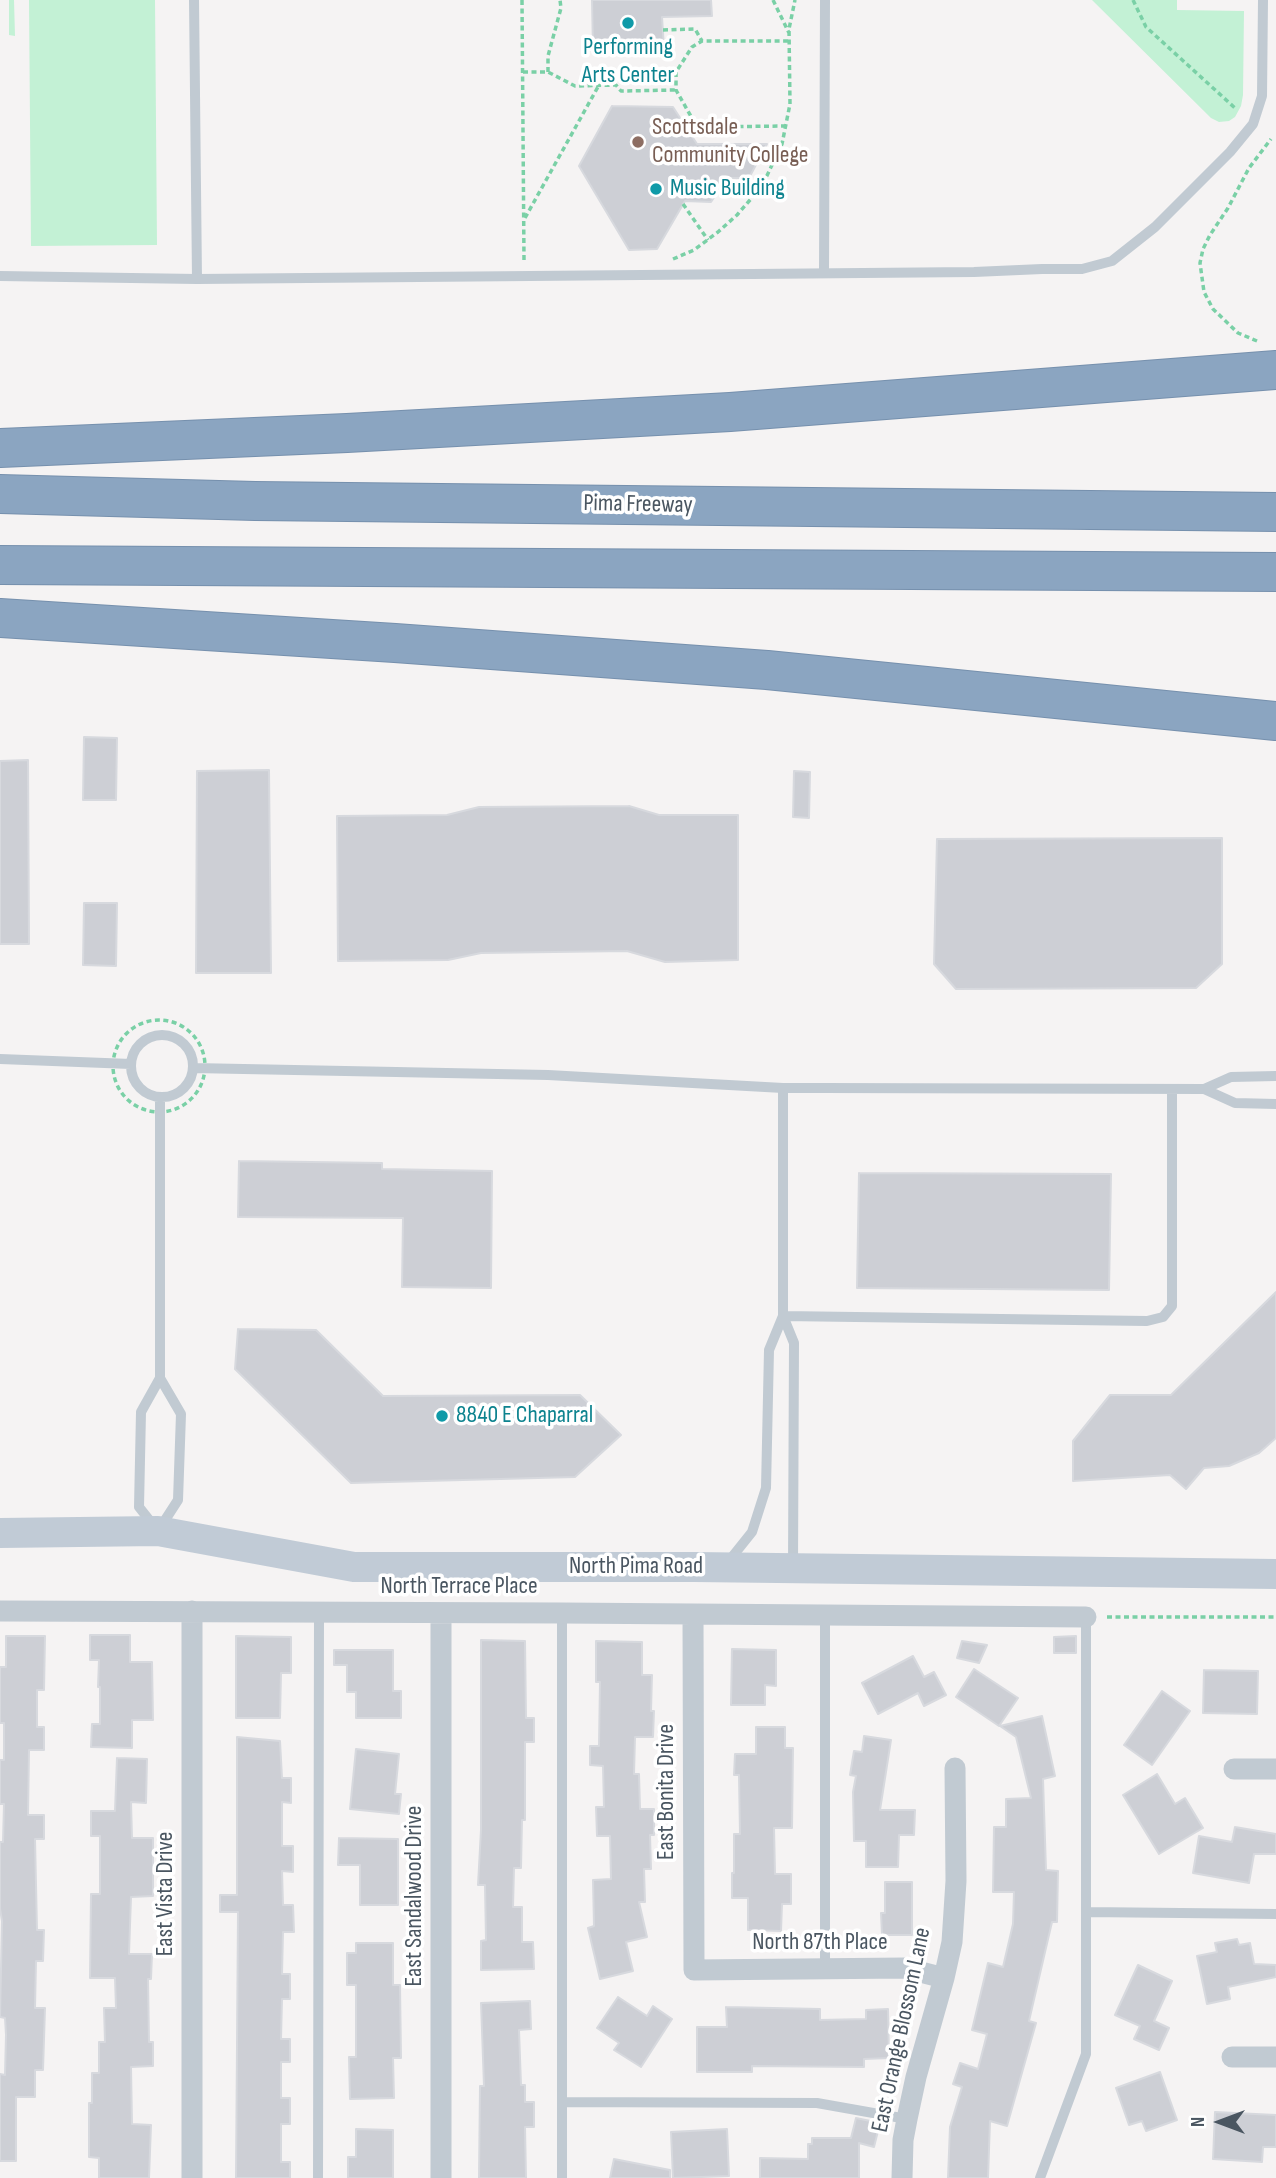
<!DOCTYPE html>
<style>
body{margin:0}
#map{position:relative;width:1276px;height:2178px;overflow:hidden;background:#f5f3f3;font-family:"Sofia Sans Condensed",sans-serif}
canvas{display:block}
.north{position:absolute;left:1185px;top:2087px;width:70px;height:70px;-webkit-text-stroke:5px #fff;paint-order:stroke;rotate:270deg;font-size:19px;font-weight:700;line-height:28px;text-align:center;color:#4a5661}
.north::after{content:'';display:block;margin:auto;width:24px;height:32px;background:#4a5661;clip-path:polygon(50% 0,100% 100%,50% 72%,0 100%)}
</style>
<div id="map">
<canvas width="1276" height="2178"></canvas>
<div class="north">N</div>
</div>
<script>
const ctx = document.querySelector('canvas').getContext('2d');
ctx.lineJoin = 'round';
function paint(path, color) { ctx.fillStyle = color; ctx.fill(path, 'evenodd'); }
const toPath = rows => new Path2D(rows.map(r => 'M' + r).join(''));
function stroke(path, color, width, dash) { ctx.strokeStyle = color; ctx.lineWidth = width; ctx.lineCap = dash ? 'butt' : 'round'; ctx.setLineDash(dash || []); ctx.stroke(path); }
function label(font, color, halo, rows, align = 'center') {
  ctx.font = font + ' "Sofia Sans Condensed",sans-serif'; ctx.lineWidth = 7; ctx.setLineDash([]); ctx.textBaseline = 'middle'; ctx.strokeStyle = halo; ctx.fillStyle = color; for (const [text, x, y, turn = 0] of rows) {
    ctx.save(); ctx.translate(x, y); ctx.rotate((+turn || 0) * Math.PI / 180); ctx.textAlign = isNaN(turn) ? turn : align; if (halo) ctx.strokeText(text, 0, 0); ctx.fillText(text, 0, 0); ctx.restore();
  }
}
paint(toPath([
 [9,0,14,0,15,36,9,35],
 [29,0,155,0,157,245,31,246],
 [1092,0,1177,0,1177,10,1244,11,1243,95,1241,106,1235,117,1229,121,1219,122,1211,118]
]), '#c3f1d5');
const building = toPath([
 [592,0,711,0,712,16,662,17,664,48,593,50,592,0],
 [612,106,673,107,697,144,767,144,749,178,727,178,711,202,685,201,657,249,629,250,579,166,612,106],
 [84,737,117,738,116,800,83,800,84,737],
 [28,760,29,944,0,944,0,761,28,760],
 [269,770,271,973,196,973,197,771,269,770],
 [794,771,810,772,809,818,793,817,794,771],
 [629,806,659,815,738,815,738,960,665,962,627,951,481,953,448,960,338,961,337,816,447,815,479,807,629,806],
 [1222,838,1222,964,1196,988,956,989,934,964,937,839,1222,838],
 [84,903,117,903,116,966,83,965,84,903],
 [239,1161,382,1163,382,1169,492,1171,491,1288,402,1287,403,1218,238,1217,239,1161],
 [859,1173,1111,1174,1109,1290,857,1288,859,1173],
 [1276,1292,1276,1438,1259,1453,1229,1466,1204,1468,1186,1489,1170,1475,1073,1481,1073,1441,1110,1395,1171,1395,1276,1292],
 [238,1329,316,1330,383,1396,580,1395,621,1435,575,1477,351,1483,235,1369,238,1329],
 [90,1635,130,1635,130,1662,152,1662,153,1720,132,1720,132,1748,91,1747,92,1724,100,1724,100,1687,98,1687,99,1660,90,1660,90,1635],
 [6,1636,45,1636,44,1690,37,1690,37,1727,44,1727,44,1750,29,1750,28,1815,44,1815,44,1839,35,1839,37,1930,44,1930,43,1961,36,1961,35,2008,45,2008,43,2070,35,2070,35,2097,16,2097,16,2161,0,2161,0,2074,5,2075,6,2035,5,2018,0,2017,2,1921,0,1909,0,1842,3,1842,4,1804,0,1804,0,1760,4,1760,4,1723,0,1723,0,1667,6,1667,6,1636],
 [236,1636,291,1637,291,1673,281,1673,280,1718,236,1718,236,1636],
 [1076,1636,1076,1653,1054,1653,1054,1637,1076,1636],
 [481,1640,525,1641,526,1718,534,1718,534,1742,525,1742,525,1820,522,1820,521,1868,514,1868,513,1907,522,1907,522,1942,533,1942,534,1969,481,1970,481,1941,486,1940,485,1885,478,1885,481,1830,481,1640],
 [596,1641,642,1642,642,1675,652,1675,651,1711,654,1711,653,1737,635,1737,634,1774,639,1774,640,1809,654,1809,654,1835,650,1835,651,1869,644,1869,645,1902,639,1902,647,1937,626,1942,633,1971,600,1979,588,1928,594,1926,593,1880,611,1879,610,1836,597,1836,596,1807,604,1807,603,1766,590,1765,590,1746,599,1746,600,1682,596,1682,596,1641],
 [962,1641,987,1645,979,1663,957,1658,962,1641],
 [732,1649,776,1650,776,1686,765,1685,765,1705,731,1705,732,1649],
 [334,1650,393,1650,393,1691,401,1691,401,1718,356,1718,356,1692,347,1692,347,1665,334,1665,334,1650],
 [913,1656,924,1677,934,1672,946,1695,924,1706,918,1693,878,1714,862,1683,913,1656],
 [974,1669,1018,1698,999,1726,956,1697,974,1669],
 [1204,1670,1258,1671,1257,1714,1203,1713,1204,1670],
 [1162,1691,1190,1711,1152,1765,1124,1745,1162,1691],
 [1042,1716,1055,1776,1043,1779,1046,1870,1058,1871,1057,1922,1052,1922,1029,2021,1036,2023,1007,2126,990,2121,988,2178,948,2178,950,2127,962,2087,953,2084,960,2063,978,2069,987,2034,972,2030,988,1963,1003,1967,1013,1924,1014,1892,993,1892,994,1827,1006,1827,1006,1799,1031,1798,1016,1737,1000,1726,1042,1716],
 [756,1727,785,1727,785,1748,793,1748,792,1828,774,1828,775,1874,791,1874,791,1904,782,1904,781,1931,748,1930,748,1898,732,1898,732,1873,734,1873,734,1834,740,1834,739,1775,734,1775,735,1754,756,1754,756,1727],
 [864,1736,891,1740,880,1810,915,1810,914,1835,899,1835,898,1867,866,1867,866,1841,854,1841,853,1792,856,1776,850,1775,854,1751,862,1752,864,1736],
 [237,1737,280,1741,282,1778,291,1778,291,1803,282,1802,282,1846,293,1846,293,1872,282,1871,283,1905,293,1905,294,1932,283,1932,282,1974,290,1974,290,1999,282,1999,281,2039,290,2039,290,2062,281,2062,281,2098,290,2098,290,2124,281,2124,281,2162,290,2162,290,2178,236,2178,238,1912,220,1912,220,1895,237,1895,237,1737],
 [356,1749,399,1754,395,1794,401,1794,399,1814,350,1809,356,1749],
 [117,1758,147,1759,146,1803,131,1802,132,1838,153,1838,153,1896,131,1897,129,1954,152,1954,151,1979,148,1979,149,2042,153,2042,153,2066,131,2067,132,2124,151,2125,149,2178,99,2178,99,2158,89,2157,89,2103,92,2103,92,2073,99,2073,99,2042,105,2042,104,2008,116,2008,115,1978,90,1978,91,1894,100,1894,100,1836,91,1836,91,1811,115,1811,117,1758],
 [1157,1774,1175,1804,1185,1798,1203,1828,1159,1854,1123,1795,1157,1774],
 [1235,1827,1276,1834,1276,1854,1254,1854,1249,1883,1193,1873,1199,1836,1232,1842,1235,1827],
 [339,1838,398,1839,398,1905,360,1905,360,1865,338,1865,339,1838],
 [885,1882,912,1882,912,1935,882,1935,881,1913,885,1913,885,1882],
 [1237,1939,1239,1945,1250,1943,1254,1964,1276,1965,1276,1977,1228,1987,1230,1999,1207,2004,1197,1956,1217,1952,1215,1943,1237,1939],
 [356,1943,393,1943,393,1985,400,1985,401,2058,393,2058,394,2098,350,2099,349,2057,356,2057,356,1985,347,1985,347,1953,356,1953,356,1943],
 [1138,1965,1172,1981,1154,2021,1169,2028,1159,2050,1134,2039,1140,2026,1115,2015,1138,1965],
 [618,1997,647,2016,653,2006,672,2019,641,2067,614,2050,619,2043,597,2028,618,1997],
 [530,2001,531,2029,519,2030,521,2085,525,2085,525,2102,534,2102,534,2127,525,2127,526,2178,479,2178,480,2086,484,2086,481,2003,530,2001],
 [726,2007,820,2009,820,2020,866,2019,866,2010,888,2009,889,2058,864,2059,864,2067,752,2066,752,2072,697,2072,697,2027,727,2027,726,2007],
 [1160,2072,1177,2120,1146,2131,1142,2121,1129,2125,1116,2088,1160,2072],
 [1215,2112,1276,2115,1276,2147,1263,2147,1262,2162,1213,2159,1215,2112],
 [856,2118,880,2123,874,2147,859,2143,859,2178,760,2178,760,2158,808,2159,808,2144,812,2144,812,2138,851,2138,856,2118],
 [356,2129,393,2130,393,2178,348,2178,348,2157,356,2157,356,2129],
 [727,2129,729,2176,673,2178,671,2132,727,2129],
 [614,2159,670,2170,670,2178,610,2178,614,2159]
]);
paint(building, '#cdcfd5');
stroke(building, '#d7d9de', 2);
const motorway = toPath([
 [0,448,347,433,730,412,1276,370],
 [0,494,255,501,1276,512],
 [0,565,1276,572],
 [0,618,395,643,767,670,1276,721]
]);
stroke(motorway, '#7690ad', 40);
stroke(toPath([
 [522,0,524,260],
 [773,0,789,33],
 [1133,0,1146,27,1235,108],
 [663,30,695,29,702,41],
 [523,72,548,72,575,86,616,85,621,91,676,90],
 [548,72,548,56,561,8,560,0],
 [786,126,697,127,676,90,676,72,692,47,702,41,790,41],
 [683,204,708,240],
 [525,218,599,85],
 [673,259,694,250,718,232,737,215,762,186,782,144,790,104,789,29,795,0],
 [1257,341,1238,333,1213,309,1204,292,1200,263,1203,249,1210,235,1228,208,1249,168,1271,139],
 '113 1066a46 46 0 1 1 92 0a46 46 0 1 1-92 0Z',
 [1107,1617,1276,1617]
]), '#7ad0a6', 3.5, [5, 3.5]);
stroke(toPath([
 [194,0,197,279],
 [824,272,825,0],
 [0,276,197,279,974,272,1042,269,1082,269,1112,261,1155,227,1230,152,1253,124,1262,96,1263,0],
 '131 1066a31 31 0 1 1 62 0a31 31 0 1 1-62 0Z',
 [0,1059,131,1064],
 [193,1068,548,1075,783,1088,823,1088,1204,1089,1231,1077,1276,1076],
 [783,1088,783,1316,794,1343,793,1566],
 [1204,1089,1235,1103,1276,1104],
 [160,1097,160,1378,141,1412,139,1507,158,1531,178,1500,181,1414,160,1378],
 [783,1316,1147,1321,1163,1317,1172,1306,1172,1089],
 [728,1562,752,1532,766,1488,769,1350,783,1316],
 [562,1613,562,2178],
 [1086,1912,1276,1914],
 [825,1969,825,1616],
 [563,2102,817,2103,907,2119],
 [318,2178,319,1613],
 [1040,2178,1086,2054,1086,1617]
]), '#c1cad2', 10);
stroke(toPath([
 [0,1611,562,1613,1086,1617],
 [693,1615,694,1970,905,1968,944,1978],
 [1234,1769,1276,1769],
 [1232,2057,1276,2057],
 [192,2178,192,1611],
 [441,2178,441,1613],
 [902,2178,903,2140,907,2119,916,2077,944,1978,952,1942,956,1881,955,1768]
]), '#c1cad2', 21);
stroke(toPath([
 [0,1533,158,1531,354,1567,694,1567,1276,1574]
]), '#c1cbd6', 30);
stroke(motorway, '#8ba5c1', 38);
for (const [x, y, r, color] of [
 [628,23,7,"#0f9aa8"],
 [638,142,7,"#8d6e63"],
 [656,189,7,"#0f9aa8"],
 [442,1416,7,"#0f9aa8"]
]) { const dot = new Path2D(); dot.arc(x, y, r, 0, 2 * Math.PI); ctx.fillStyle = color; ctx.fill(dot); stroke(dot, '#fff', 2.5); }
label('24px', '#0d838f', '#fff', [
 ["Performing",628,48,"center"],
 ["Arts Center",628,76,"center"],
 ["Music Building",670,189],
 ["8840 E Chaparral",456,1416]
], 'left');
label('24px', '#785e54', '#fff', [
 ["Scottsdale",652,128],
 ["Community College",652,156]
], 'left');
label('24px', '#4a5661', '#fff', [
 ["Pima Freeway",638,505,1],
 ["North Pima Road",636,1567],
 ["North Terrace Place",459,1587],
 ["East Bonita Drive",667,1792,-90],
 ["East Vista Drive",166,1894,-90],
 ["East Sandalwood Drive",415,1896,-90],
 ["North 87th Place",820,1943],
 ["East Orange Blossom Lane",902,2030,-78]
]);
</script>
